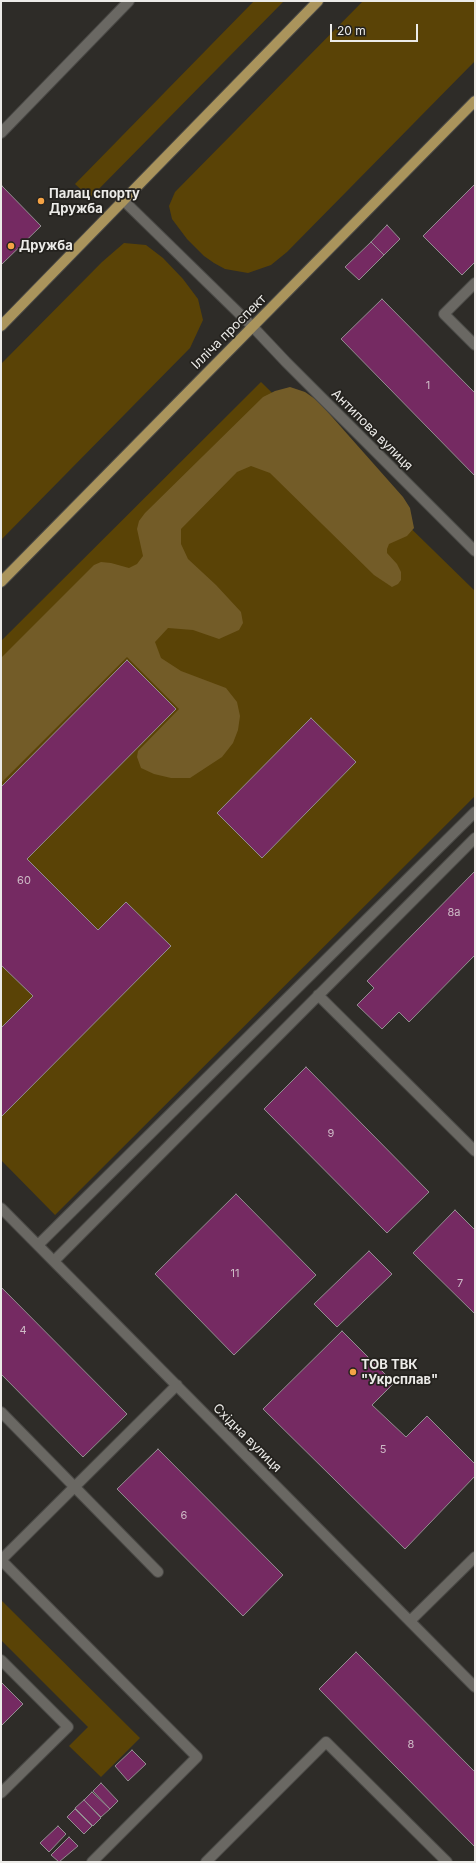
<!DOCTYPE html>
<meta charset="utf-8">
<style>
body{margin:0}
#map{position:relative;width:476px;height:1863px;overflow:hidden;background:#2e2c28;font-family:Inter,sans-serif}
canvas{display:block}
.frame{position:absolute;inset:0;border:2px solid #ecebe8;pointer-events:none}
.scale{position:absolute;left:330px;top:24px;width:88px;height:18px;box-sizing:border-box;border:2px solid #ecebe8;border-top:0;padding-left:5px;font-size:12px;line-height:14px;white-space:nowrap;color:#ecebe8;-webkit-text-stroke:3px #24221e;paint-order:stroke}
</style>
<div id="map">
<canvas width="476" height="1863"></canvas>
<div class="frame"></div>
<div class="scale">20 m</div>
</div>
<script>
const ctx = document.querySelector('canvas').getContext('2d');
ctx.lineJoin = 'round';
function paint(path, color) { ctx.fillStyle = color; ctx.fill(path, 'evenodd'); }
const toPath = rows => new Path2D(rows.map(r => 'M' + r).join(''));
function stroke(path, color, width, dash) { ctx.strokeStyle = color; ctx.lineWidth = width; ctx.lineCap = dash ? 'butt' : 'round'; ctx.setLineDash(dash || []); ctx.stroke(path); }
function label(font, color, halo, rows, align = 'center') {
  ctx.font = font + ' Inter,sans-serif'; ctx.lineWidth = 3.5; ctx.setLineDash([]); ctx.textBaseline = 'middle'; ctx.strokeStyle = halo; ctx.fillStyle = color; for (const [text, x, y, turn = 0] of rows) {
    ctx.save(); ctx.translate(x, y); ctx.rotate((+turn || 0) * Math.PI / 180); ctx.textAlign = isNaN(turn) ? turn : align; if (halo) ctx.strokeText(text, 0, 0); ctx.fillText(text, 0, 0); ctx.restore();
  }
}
paint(toPath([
 [254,1,284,1,90,198,75,184],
 [363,1,475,1,475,61,287,252,271,265,248,273,225,269,214,263,204,256,187,239,172,219,169,206,175,192],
 [124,243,146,245,163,258,183,279,198,299,203,320,190,348,1,540,1,364,102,262],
 [261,382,475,591,475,796,55,1215,1,1160,1,641],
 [1,1600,140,1738,101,1777,69,1746,88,1727,1,1640]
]), '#5a4306');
paint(toPath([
 [290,387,305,392,318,401,403,497,410,508,414,528,407,536,389,544,387,549,387,553,397,564,401,572,401,580,398,584,392,587,374,575,270,473,251,466,237,472,181,529,181,544,188,559,216,585,241,612,243,623,239,630,219,639,193,630,168,628,155,642,161,658,181,671,226,688,237,702,240,716,238,730,233,743,222,757,190,778,171,778,154,774,141,768,137,757,138,751,179,709,127,657,1,783,1,658,94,565,101,562,111,563,129,568,137,564,143,556,137,529,139,521,145,513,263,397,275,391]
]), '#735c28');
const building = toPath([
 [475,184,475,262,462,275,423,236,475,184],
 [2,186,41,226,1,265,1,187,2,186],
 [387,225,400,239,384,255,371,242,387,225],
 [371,242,384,255,359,280,345,267,371,242],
 [382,299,475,393,475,476,341,339,382,299],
 [127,660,176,709,27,859,98,930,126,902,171,946,1,1117,1,1028,33,996,1,965,1,787,127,660],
 [311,718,356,762,262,858,217,813,311,718],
 [475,871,475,955,409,1022,399,1012,382,1029,357,1005,374,988,367,981,475,871],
 [306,1067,429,1192,387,1233,264,1109,306,1067],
 [236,1194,316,1275,234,1355,155,1274,236,1194],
 [455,1210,475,1230,475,1314,413,1253,455,1210],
 [369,1251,392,1274,337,1327,314,1304,369,1251],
 [1,1287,127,1414,83,1457,1,1374,1,1287],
 [342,1331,394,1383,372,1405,406,1437,427,1416,475,1464,475,1476,405,1549,263,1409,342,1331],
 [158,1449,283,1575,243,1616,117,1489,158,1449],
 [356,1652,475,1772,475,1847,319,1689,356,1652],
 [1,1682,23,1704,1,1726,1,1682],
 [132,1750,146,1764,128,1781,115,1766,132,1750],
 [101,1783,118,1801,110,1809,93,1791,101,1783],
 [92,1792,110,1809,101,1817,84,1800,92,1792],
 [84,1800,101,1818,93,1826,75,1808,84,1800],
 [75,1809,92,1826,84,1834,67,1817,75,1809],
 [58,1826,66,1834,49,1852,40,1843,58,1826],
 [69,1837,78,1846,59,1862,51,1855,69,1837]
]);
paint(building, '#752a62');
stroke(building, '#938e91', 1);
const minor = toPath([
 [1,133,129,1],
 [123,200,253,327,286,362,475,551],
 [475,283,444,314,475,345],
 [318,995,475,1151],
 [1,1208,475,1687],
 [38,1245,475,812],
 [54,1261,475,838],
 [1,1412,158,1572],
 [1,1560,197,1757,92,1862],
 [1,1560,177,1385],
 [410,1621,475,1557],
 [1,1660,68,1727,1,1793],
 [206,1862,326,1742,447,1862]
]);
const major = toPath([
 [1,326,318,1],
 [1,582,475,101]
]);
stroke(minor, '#494845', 12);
stroke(major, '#494845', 12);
stroke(minor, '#6a6863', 10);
stroke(major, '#aa945c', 10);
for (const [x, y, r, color] of [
 [41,201,4,"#f5a345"],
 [11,246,4,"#f5a345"],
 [353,1372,4,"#f5a345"]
]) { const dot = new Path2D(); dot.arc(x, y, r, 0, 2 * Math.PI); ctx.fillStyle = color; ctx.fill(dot); stroke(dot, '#24221e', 1.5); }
label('11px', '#cebbc6', null, [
 ["1",428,386],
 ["60",24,881],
 ["8а",454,913],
 ["9",331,1134],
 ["11",235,1274],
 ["7",460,1284],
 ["4",23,1331],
 ["5",383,1450],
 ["6",184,1516],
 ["8",411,1745]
]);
label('bold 13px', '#ecebe8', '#24221e', [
 ["Палац спорту",49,194],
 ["Дружба",49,209],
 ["Дружба",19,246],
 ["ТОВ ТВК",361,1365],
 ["\"Укрсплав\"",361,1380]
], 'left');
label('13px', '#ecebe8', '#24221e', [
 ["Ілліча проспект",229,332,-45],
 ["Антипова вулиця",372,430,45],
 ["Східна вулиця",247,1438,45]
]);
</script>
